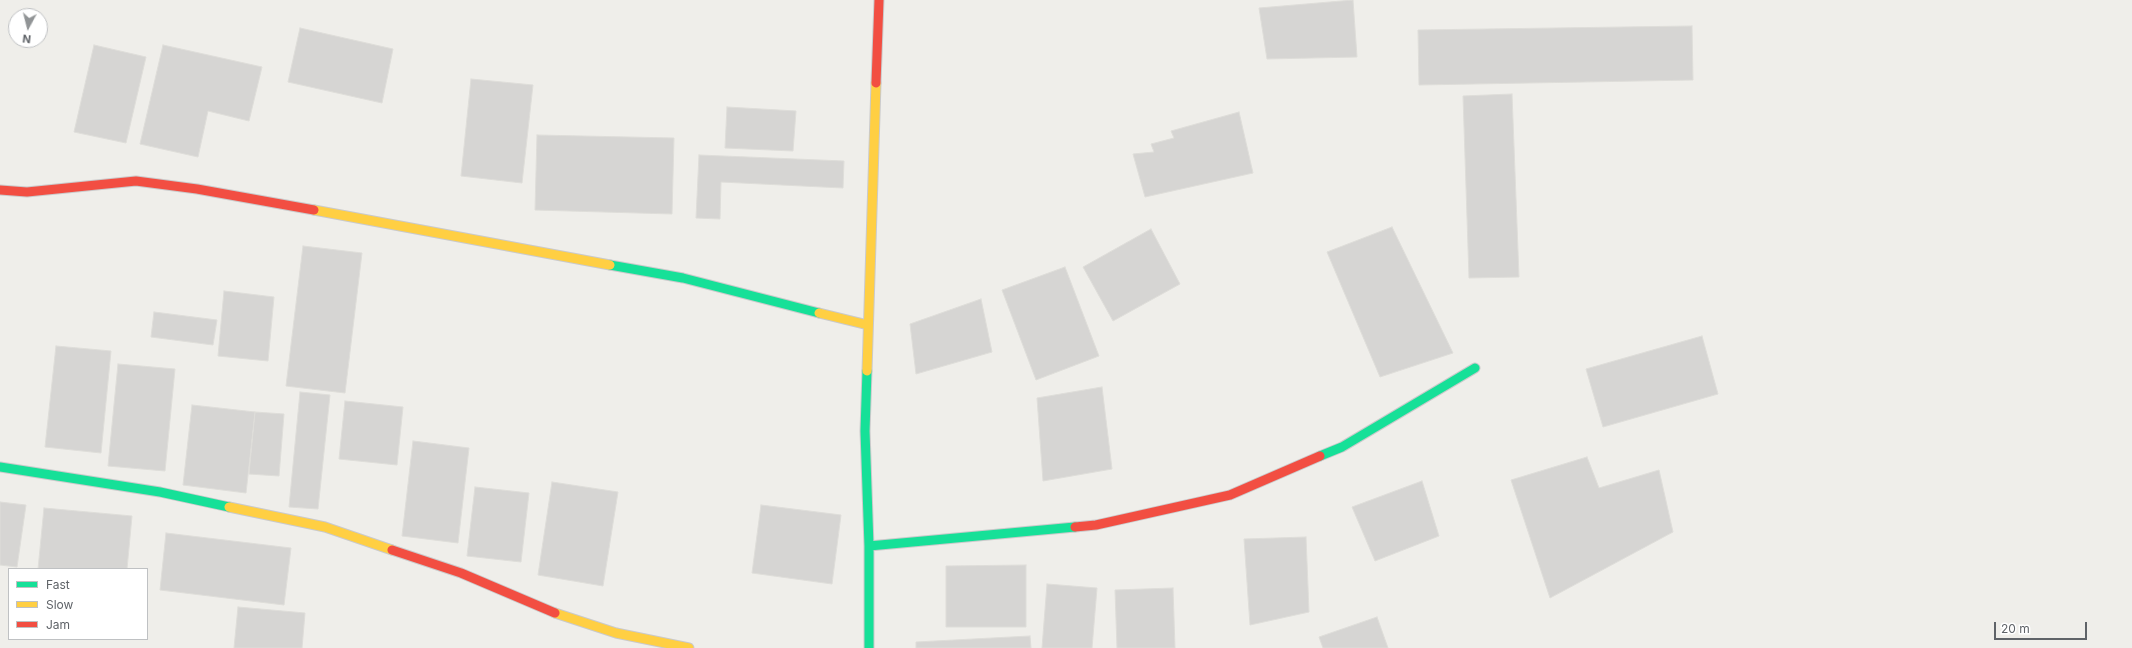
<!DOCTYPE html>
<style>
body{margin:0}
#map{position:relative;width:2132px;height:648px;overflow:hidden;background:#efeeea;font-family:Inter,sans-serif}
canvas{display:block}
.legend{position:absolute;left:8px;top:568px;width:140px;height:72px;box-sizing:border-box;background:#fff;border:1px solid #bfc1c3;margin:0;padding:5px 7px;list-style:none;font-size:12px;color:#5f6368}
.legend li{display:flex;align-items:center;gap:8px;height:20px}
.legend b{width:20px;border:1px solid #bfc1c3}
.north{position:absolute;left:8px;top:8px;width:40px;height:40px;box-sizing:border-box;background:#fff;border:1px solid #bfc1c3;border-radius:50%;rotate:187deg;font-size:11px;font-weight:700;line-height:16px;text-align:center;color:#5f6368}
.north::after{content:'';display:block;margin:auto;width:14px;height:18px;background:#919496;clip-path:polygon(50% 0,100% 100%,50% 72%,0 100%)}
.scale{position:absolute;left:1994px;top:622px;width:93px;height:18px;box-sizing:border-box;border:2px solid #5f6368;border-top:0;padding-left:5px;font-size:12px;line-height:14px;white-space:nowrap;color:#5f6368;-webkit-text-stroke:3px #fff;paint-order:stroke}
</style>
<div id="map">
<canvas width="2132" height="648"></canvas>
<ul class="legend">
<li><b style="height:5px;background:#16e098"></b>Fast</li>
<li><b style="height:5px;background:#ffcf43"></b>Slow</li>
<li><b style="height:5px;background:#f24e42"></b>Jam</li>
</ul>
<div class="north">N</div>
<div class="scale">20 m</div>
</div>
<script>
const ctx = document.querySelector('canvas').getContext('2d');
ctx.lineJoin = 'round';
function paint(path, color) { ctx.fillStyle = color; ctx.fill(path, 'evenodd'); }
const toPath = rows => new Path2D(rows.map(r => 'M' + r).join(''));
function stroke(path, color, width, dash) { ctx.strokeStyle = color; ctx.lineWidth = width; ctx.lineCap = dash ? 'butt' : 'round'; ctx.setLineDash(dash || []); ctx.stroke(path); }
const building = toPath([
 [1353,0,1357,57,1267,59,1259,8,1353,0],
 [1692,26,1693,80,1419,85,1418,30,1692,26],
 [300,28,393,49,382,103,288,82,300,28],
 [94,45,146,57,126,143,74,132,94,45],
 [163,45,262,67,249,121,208,111,198,157,140,144,163,45],
 [471,79,533,85,522,183,461,176,471,79],
 [1512,94,1519,277,1469,278,1463,96,1512,94],
 [727,107,796,111,793,151,725,148,727,107],
 [1239,112,1253,173,1145,197,1133,154,1154,152,1151,144,1174,138,1171,131,1239,112],
 [537,135,674,138,672,214,535,210,537,135],
 [699,155,844,161,843,188,721,182,720,219,696,218,699,155],
 [1392,227,1453,353,1380,377,1327,252,1392,227],
 [1151,229,1180,284,1113,321,1083,267,1151,229],
 [303,246,362,253,345,393,286,386,303,246],
 [1065,267,1099,356,1036,380,1002,290,1065,267],
 [224,291,274,297,268,361,218,356,224,291],
 [981,299,992,352,916,374,910,324,981,299],
 [154,312,217,320,213,345,151,337,154,312],
 [1702,336,1718,394,1603,427,1586,369,1702,336],
 [56,346,111,351,101,453,45,447,56,346],
 [118,364,175,369,165,471,108,466,118,364],
 [1102,387,1112,469,1043,481,1037,398,1102,387],
 [300,392,330,395,318,509,289,507,300,392],
 [345,401,403,407,397,465,339,459,345,401],
 [192,405,255,412,246,493,183,485,192,405],
 [255,412,284,414,279,476,249,474,255,412],
 [413,441,469,448,458,543,402,536,413,441],
 [1587,457,1599,488,1659,470,1673,532,1550,598,1511,480,1587,457],
 [1422,481,1439,536,1375,561,1352,507,1422,481],
 [552,482,618,492,603,586,538,575,552,482],
 [475,487,529,493,521,562,467,556,475,487],
 [0,502,26,505,17,567,0,565,0,502],
 [761,505,841,515,832,584,752,573,761,505],
 [44,508,132,516,127,569,38,569,44,508],
 [166,533,291,548,284,605,160,590,166,533],
 [1306,537,1309,612,1250,625,1244,539,1306,537],
 [1026,565,1026,627,946,627,946,566,1026,565],
 [1047,584,1097,588,1092,648,1042,648,1047,584],
 [1173,588,1175,648,1117,648,1115,590,1173,588],
 [238,607,305,613,302,648,234,648,238,607],
 [1377,617,1388,648,1323,648,1319,637,1377,617],
 [1030,636,1031,648,916,648,916,642,1030,636]
]);
paint(building, '#d6d5d3');
stroke(building, '#deddd9', 1);
const fast = toPath([
 [610,265,683,278,819,313],
 [867,371,865,431,869,546,869,648],
 [1320,456,1342,447,1475,368],
 [0,467,160,492,229,507],
 [869,546,1075,527]
]);
const slow = toPath([
 [314,210,610,265],
 [819,313,868,325],
 [867,371,876,83],
 [229,507,325,527,392,550],
 [555,613,616,633,689,648]
]);
const jam = toPath([
 [876,83,879,0],
 [0,190,27,192,136,181,197,189,314,210],
 [1075,527,1096,525,1230,495,1320,456],
 [392,550,461,573,555,613]
]);
stroke(fast, '#cacacb', 11);
stroke(slow, '#cacacb', 11);
stroke(jam, '#cacacb', 11);
stroke(fast, '#16e098', 9);
stroke(slow, '#ffcf43', 9);
stroke(jam, '#f24e42', 9);
</script>
